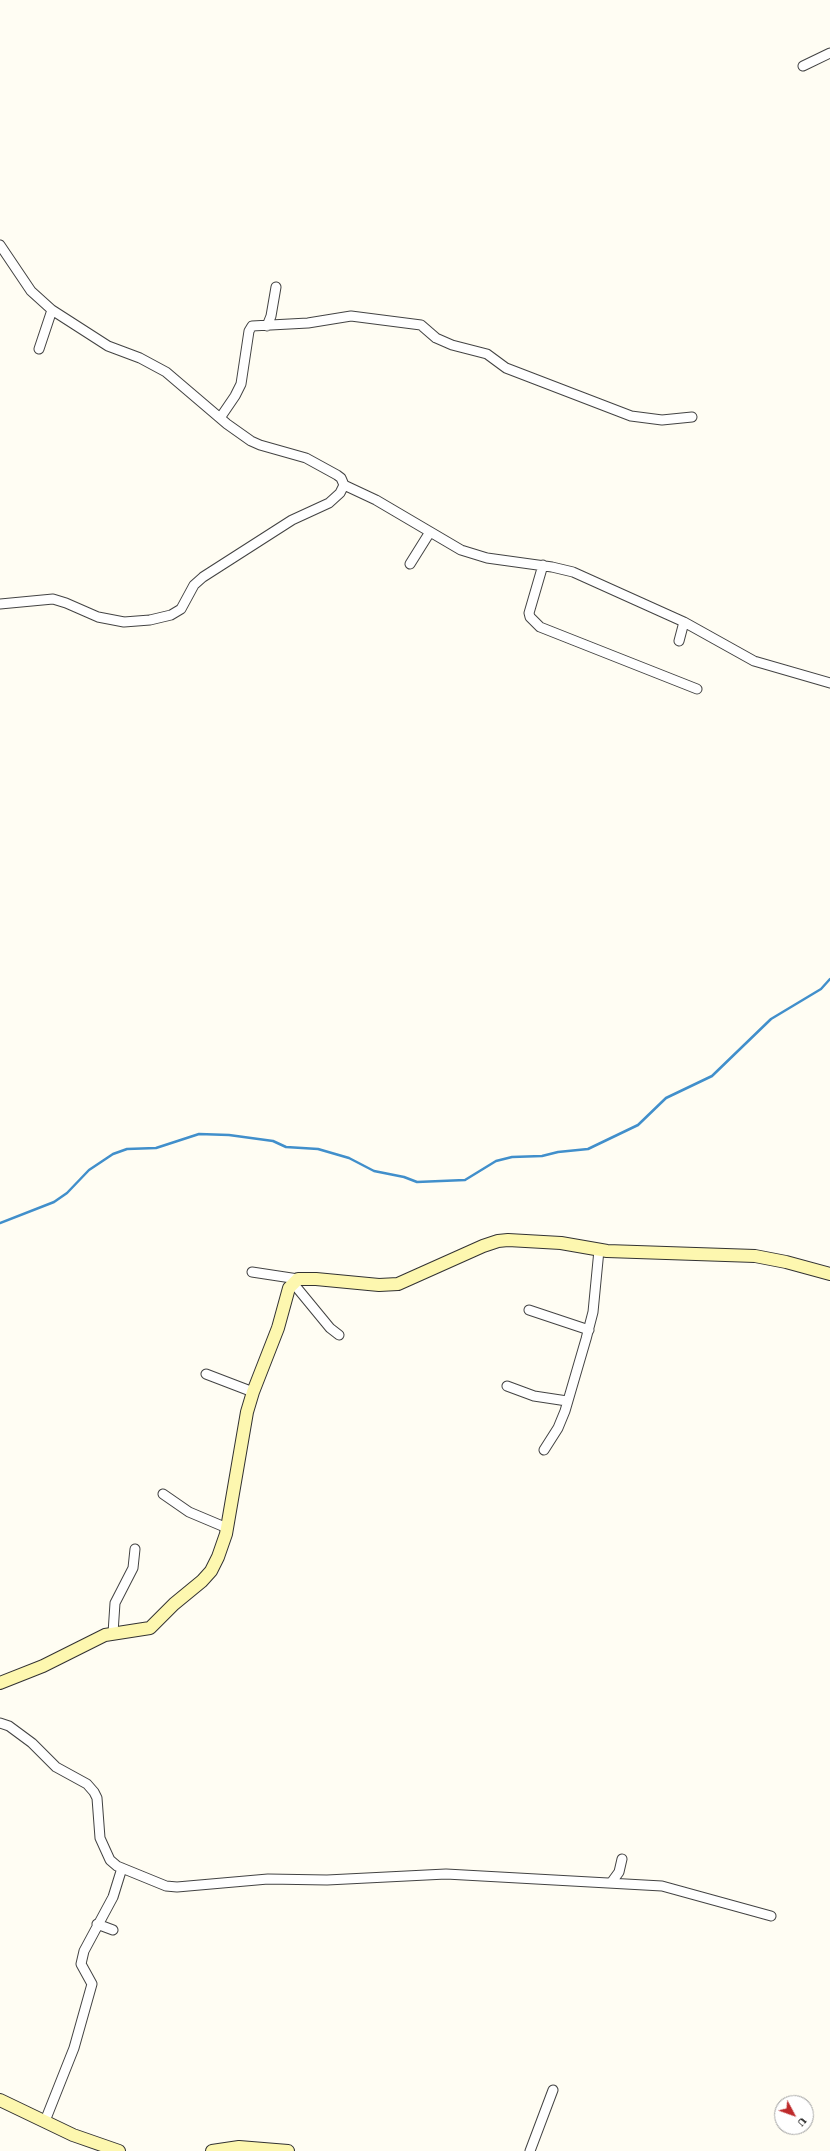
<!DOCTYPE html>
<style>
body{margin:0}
#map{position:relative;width:830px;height:2151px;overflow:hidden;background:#fffdf3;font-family:"Times New Roman",serif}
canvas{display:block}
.north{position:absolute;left:774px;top:2095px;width:40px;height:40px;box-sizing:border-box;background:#fff;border:1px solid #9f9f9f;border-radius:50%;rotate:131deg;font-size:11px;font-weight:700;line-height:16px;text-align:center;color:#101010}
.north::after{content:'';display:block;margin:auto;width:14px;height:18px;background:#be2a2b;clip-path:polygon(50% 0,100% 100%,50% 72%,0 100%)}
</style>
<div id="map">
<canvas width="830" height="2151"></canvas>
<div class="north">U</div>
</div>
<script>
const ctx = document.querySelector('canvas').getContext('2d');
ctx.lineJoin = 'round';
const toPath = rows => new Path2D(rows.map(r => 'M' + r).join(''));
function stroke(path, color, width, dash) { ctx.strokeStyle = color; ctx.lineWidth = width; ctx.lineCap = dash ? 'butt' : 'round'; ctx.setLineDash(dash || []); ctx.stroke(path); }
stroke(toPath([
 [0,1223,54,1202,67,1193,89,1170,113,1154,127,1149,156,1148,199,1134,229,1135,273,1141,286,1147,318,1149,349,1158,374,1171,404,1177,417,1182,465,1180,496,1161,512,1157,542,1156,558,1152,588,1149,638,1125,666,1098,712,1076,771,1019,821,989,830,979]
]), '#418fcb', 2.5);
const street = toPath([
 [803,66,830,53],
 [0,245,31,291,52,310,108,346,140,358,166,372,227,424,251,441,260,445,306,458,337,475,341,478,344,485],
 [267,326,271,316,276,287],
 [39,349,52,310],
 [220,418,235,396,241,384,249,331,252,326,308,323,351,316,421,325,436,338,452,345,487,354,506,368,631,416,662,420,692,417],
 [410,564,430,532],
 [543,565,529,613,530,617,540,627,697,689],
 [0,604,53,599,66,603,98,617,124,622,150,620,171,615,181,609,194,585,203,577,292,520,329,503,340,493,344,485,376,500,461,550,487,558,552,567,573,572,684,622,754,661,830,683],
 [679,641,684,622],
 [252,1272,298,1279],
 [293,1283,330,1328,339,1335],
 [529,1310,589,1330],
 [206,1374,253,1392],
 [507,1386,534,1396,567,1401],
 [544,1450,558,1428,565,1411,586,1339,593,1312,599,1250],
 [163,1494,189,1512,227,1528],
 [113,1633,115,1603,133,1568,135,1549],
 [0,1723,9,1726,32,1743,56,1767,87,1784,94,1792,97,1798,100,1838,110,1860,117,1866,166,1886,177,1887,268,1879,327,1880,446,1874,662,1886,771,1916],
 [611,1883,619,1872,622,1859],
 [97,1924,113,1930],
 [45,2121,74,2048,92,1984,81,1964,84,1951,113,1897,122,1868],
 [530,2151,553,2090]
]);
const secondary = toPath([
 [0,1683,43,1666,105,1635,150,1628,174,1604,202,1581,211,1571,218,1557,226,1534,247,1412,253,1392,278,1328,289,1288,298,1279,316,1279,379,1285,398,1284,483,1246,498,1241,508,1240,561,1243,607,1251,755,1256,786,1262,830,1274],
 [0,2100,73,2135,119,2151],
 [212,2151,239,2147,288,2151]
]);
stroke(street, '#434343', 11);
stroke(secondary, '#323232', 14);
stroke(street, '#fff', 9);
stroke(secondary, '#fdf7af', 12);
</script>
